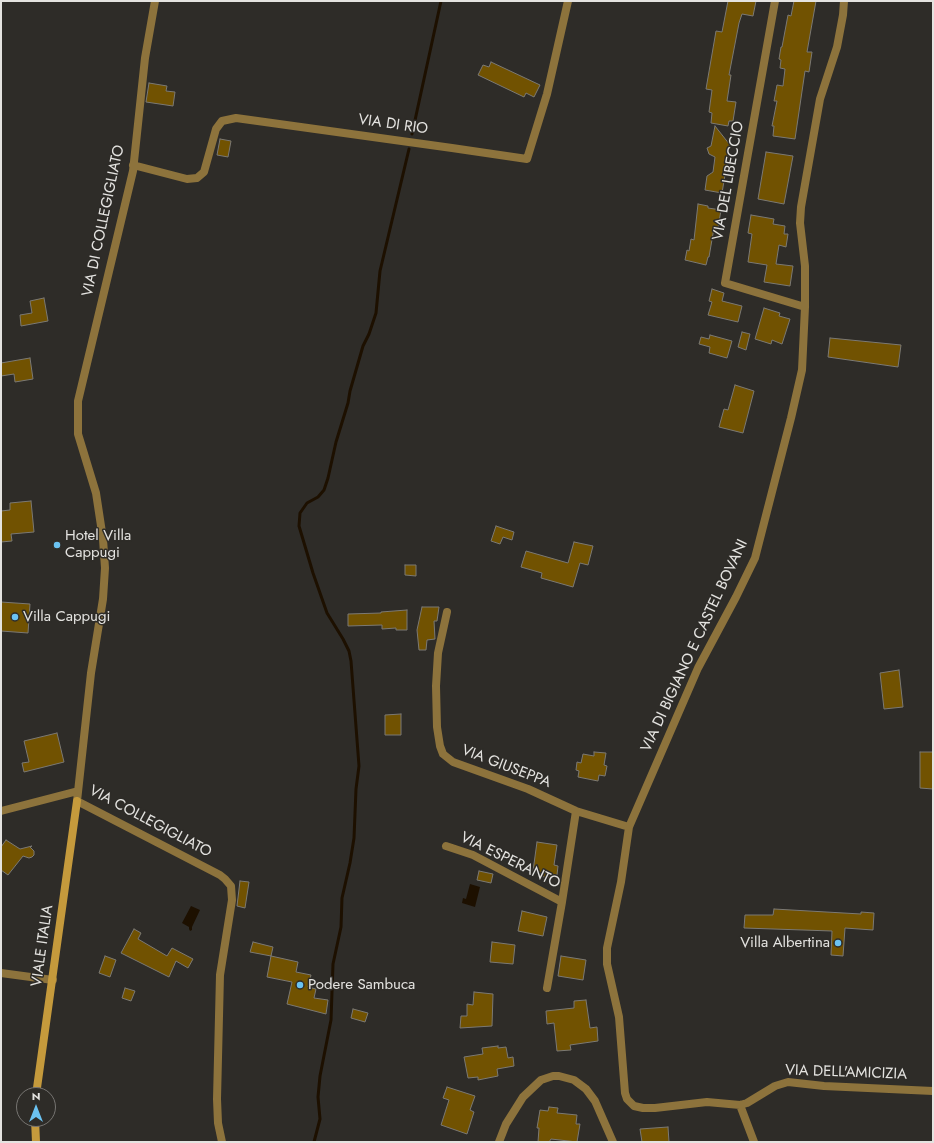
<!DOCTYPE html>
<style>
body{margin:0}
#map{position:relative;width:934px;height:1143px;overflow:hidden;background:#2e2c28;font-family:Jost,sans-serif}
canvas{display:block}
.frame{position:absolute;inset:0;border:2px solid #e4e3e0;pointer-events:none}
.north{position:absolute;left:16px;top:1087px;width:40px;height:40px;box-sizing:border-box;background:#2e2c28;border:1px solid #777572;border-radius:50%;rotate:0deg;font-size:11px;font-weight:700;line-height:16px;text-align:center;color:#e4e3e0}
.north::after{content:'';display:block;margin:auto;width:14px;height:18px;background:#6bc3f2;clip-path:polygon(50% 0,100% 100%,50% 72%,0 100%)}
</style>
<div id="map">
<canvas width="934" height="1143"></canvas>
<div class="frame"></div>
<div class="north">N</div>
</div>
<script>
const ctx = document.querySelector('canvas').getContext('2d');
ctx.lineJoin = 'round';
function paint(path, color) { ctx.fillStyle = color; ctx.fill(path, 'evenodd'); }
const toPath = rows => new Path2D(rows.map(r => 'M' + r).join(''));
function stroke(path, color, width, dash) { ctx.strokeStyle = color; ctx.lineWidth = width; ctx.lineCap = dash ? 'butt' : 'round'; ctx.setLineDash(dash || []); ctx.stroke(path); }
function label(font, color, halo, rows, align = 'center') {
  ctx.font = font + ' Jost,sans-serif'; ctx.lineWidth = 3; ctx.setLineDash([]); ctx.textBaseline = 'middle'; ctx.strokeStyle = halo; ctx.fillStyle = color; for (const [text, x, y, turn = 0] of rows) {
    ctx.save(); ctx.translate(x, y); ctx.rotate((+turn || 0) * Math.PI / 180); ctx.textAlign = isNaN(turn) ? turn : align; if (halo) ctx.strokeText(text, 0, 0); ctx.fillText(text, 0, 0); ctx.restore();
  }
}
paint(toPath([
 [470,884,480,887,475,907,462,903,463,898,466,899],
 [191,906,200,910,192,927,192,930,190,931,189,929,189,927,182,923]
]), '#1d1000');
stroke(toPath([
 [412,134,441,1],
 [314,1142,320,1119,318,1097,320,1076,331,1020,333,964,341,927,342,898,350,863,354,838,356,789,359,766,351,661,349,651,343,639,327,613,313,573,299,526,300,513,307,503,318,497,324,490,328,478,336,442,348,403,350,391,363,346,369,334,376,313,380,271,409,149]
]), '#1d1000', 3);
const building = toPath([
 [728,1,756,1,753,16,742,14,739,23,729,75,731,75,727,101,736,102,733,121,729,121,728,126,711,123,712,113,709,112,712,90,706,89,716,31,722,32,728,1],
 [794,1,816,1,807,52,812,52,809,72,805,71,795,139,773,136,774,126,772,126,777,101,774,101,777,85,783,86,785,69,780,68,781,60,779,59,781,47,782,47,788,15,791,16,794,1],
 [491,62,540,85,534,97,526,93,524,97,478,75,483,65,489,67,491,62],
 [149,83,167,86,166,91,175,92,173,106,146,102,149,83],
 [715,126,730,145,722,193,705,190,707,176,713,172,715,157,709,154,707,148,711,146,715,126],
 [220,139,231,141,228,157,217,155,220,139],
 [766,152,793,156,784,204,758,199,766,152],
 [698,204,708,206,708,208,721,210,718,228,714,228,709,257,708,257,706,265,685,260,687,250,689,251,691,239,694,240,698,204],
 [751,215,774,219,773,224,785,226,784,234,788,234,786,247,779,245,776,264,793,266,790,286,764,282,767,265,748,262,752,234,748,233,751,215],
 [712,289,724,293,722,301,742,306,738,322,708,315,712,302,709,301,712,289],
 [44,298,48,321,21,326,20,315,32,313,30,301,44,298],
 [764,308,780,313,779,316,790,319,782,344,772,340,771,344,755,339,764,308],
 [742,332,750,334,746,350,738,347,742,332],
 [710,335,732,341,727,358,709,353,710,347,699,344,701,337,709,339,710,335],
 [830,338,901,345,898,367,828,357,830,338],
 [30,358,33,379,15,382,14,374,1,376,1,363,30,358],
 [735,385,754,391,743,433,719,427,724,409,728,410,735,385],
 [31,501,34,532,11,534,12,541,1,542,1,511,10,510,10,503,31,501],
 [496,526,514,532,512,540,503,537,500,544,491,541,496,526],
 [574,542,593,546,588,565,580,563,573,587,541,578,542,573,521,567,526,551,568,563,574,542],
 [405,565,416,565,416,576,405,575,405,565],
 [1,602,30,604,28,633,1,631,1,602],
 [422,607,439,607,437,621,434,621,435,639,427,640,426,650,419,650,417,630,422,607],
 [407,610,407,630,396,630,396,628,382,629,382,625,348,626,348,614,381,613,381,612,407,610],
 [899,670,903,707,884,709,880,673,899,670],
 [401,714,401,735,385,735,385,715,401,714],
 [57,733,64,762,24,772,22,763,29,762,24,741,57,733],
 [594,752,606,753,604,765,607,766,605,776,599,775,598,781,578,777,579,771,576,770,577,762,581,763,583,754,594,756,594,752],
 [920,752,933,752,933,789,920,788,920,752],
 [6,840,20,849,32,846,30,847,34,851,34,855,32,857,29,858,23,856,8,875,1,870,1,847,6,840],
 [537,842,557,845,554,865,558,866,557,875,552,875,552,878,538,876,539,872,533,871,537,842],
 [479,871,493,874,491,883,477,880,479,871],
 [240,881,249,882,245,908,237,906,240,881],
 [774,909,861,914,861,912,874,913,873,930,845,928,843,956,831,955,832,931,744,928,745,915,773,915,774,909],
 [522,911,547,917,543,936,518,931,522,911],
 [134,929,141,933,138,939,167,956,172,948,193,959,188,968,176,961,169,977,121,953,134,929],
 [253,942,273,947,271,956,250,952,253,942],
 [492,942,515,945,513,964,490,962,492,942],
 [105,956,116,960,110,977,99,973,105,956],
 [271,956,298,962,296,972,311,975,308,987,316,989,314,998,328,1000,326,1014,287,1004,292,982,267,977,271,956],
 [561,956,586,960,583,980,558,976,561,956],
 [125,988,135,991,131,1001,122,998,125,988],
 [474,992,493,994,492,1026,460,1028,461,1016,467,1016,467,1004,473,1005,474,992],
 [586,1000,590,1028,597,1027,598,1041,570,1045,571,1050,557,1051,554,1023,547,1024,546,1011,574,1008,574,1001,586,1000],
 [353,1009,368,1013,365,1022,351,1018,353,1009],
 [498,1046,498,1048,506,1047,508,1058,513,1057,514,1066,497,1069,498,1076,478,1080,478,1077,468,1078,464,1057,483,1054,482,1048,498,1046],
 [447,1087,475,1096,470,1110,474,1112,467,1134,441,1125,449,1100,443,1098,447,1087],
 [549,1107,558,1108,557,1113,577,1115,576,1124,580,1124,577,1142,551,1139,549,1142,538,1142,539,1128,537,1128,540,1110,548,1111,549,1107],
 [668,1127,669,1142,642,1142,640,1129,668,1127]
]);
paint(building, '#715201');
stroke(building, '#7b7974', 1);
stroke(toPath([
 [155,1,145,58,133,171,78,401,78,434,96,493,103,539,105,568,103,599,91,673,77,801,220,875,225,879,231,886,232,900,220,975,217,1099,218,1123,222,1142],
 [775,1,725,283,805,307],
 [844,1,843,15,837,47,820,99,801,207,800,223,805,266,805,307,802,370,791,418,755,558,736,597,698,668,629,827,621,882,607,948,607,964,619,1017,625,1093,627,1099,634,1106,643,1108,655,1108,707,1102,740,1105,747,1103,775,1086,788,1082,824,1086,933,1091],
 [133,165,187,179,197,178,204,172,216,129,222,121,236,118,452,148,527,159,547,94,568,1],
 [447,612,438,653,436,686,437,727,440,746,443,754,453,762,528,789,576,811,629,827],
 [1,811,78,791],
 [446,846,473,855,562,902,576,811],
 [1,973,53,980],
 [547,988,562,902],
 [740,1105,754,1142],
 [499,1142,506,1124,523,1097,541,1080,553,1076,559,1076,574,1080,586,1089,595,1101,613,1142]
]), '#8d733c', 8);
stroke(toPath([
 [36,1095,77,801],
 [35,1119,36,1142]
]), '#c59a3c', 8);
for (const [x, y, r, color] of [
 [57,545,4,"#6bc3f2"],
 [15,617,4,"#6bc3f2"],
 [838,943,4,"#6bc3f2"],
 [300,985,4,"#6bc3f2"]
]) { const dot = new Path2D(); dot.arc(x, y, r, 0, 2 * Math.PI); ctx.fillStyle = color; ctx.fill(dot); stroke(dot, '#2e2c28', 1.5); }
label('15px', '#e4e3e0', '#2e2c28', [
 ["VIA DI RIO",393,125,8],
 ["VIA DEL LIBECCIO",729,181,-80],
 ["VIA DI COLLEGIGLIATO",104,221,-78],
 ["VIA DI BIGIANO E CASTEL BOVANI",695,646,-65],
 ["VIA GIUSEPPA",506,767,21],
 ["VIA COLLEGIGLIATO",150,822,28],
 ["VIA ESPERANTO",510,861,26],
 ["VIALE ITALIA",43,946,-82],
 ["VIA DELL'AMICIZIA",846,1073,2]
]);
label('15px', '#e4e3e0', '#2e2c28', [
 ["Hotel Villa",65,536],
 ["Cappugi",65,553],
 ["Villa Cappugi",23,617],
 ["Villa Albertina",830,943,"right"],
 ["Podere Sambuca",308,985]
], 'left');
</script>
